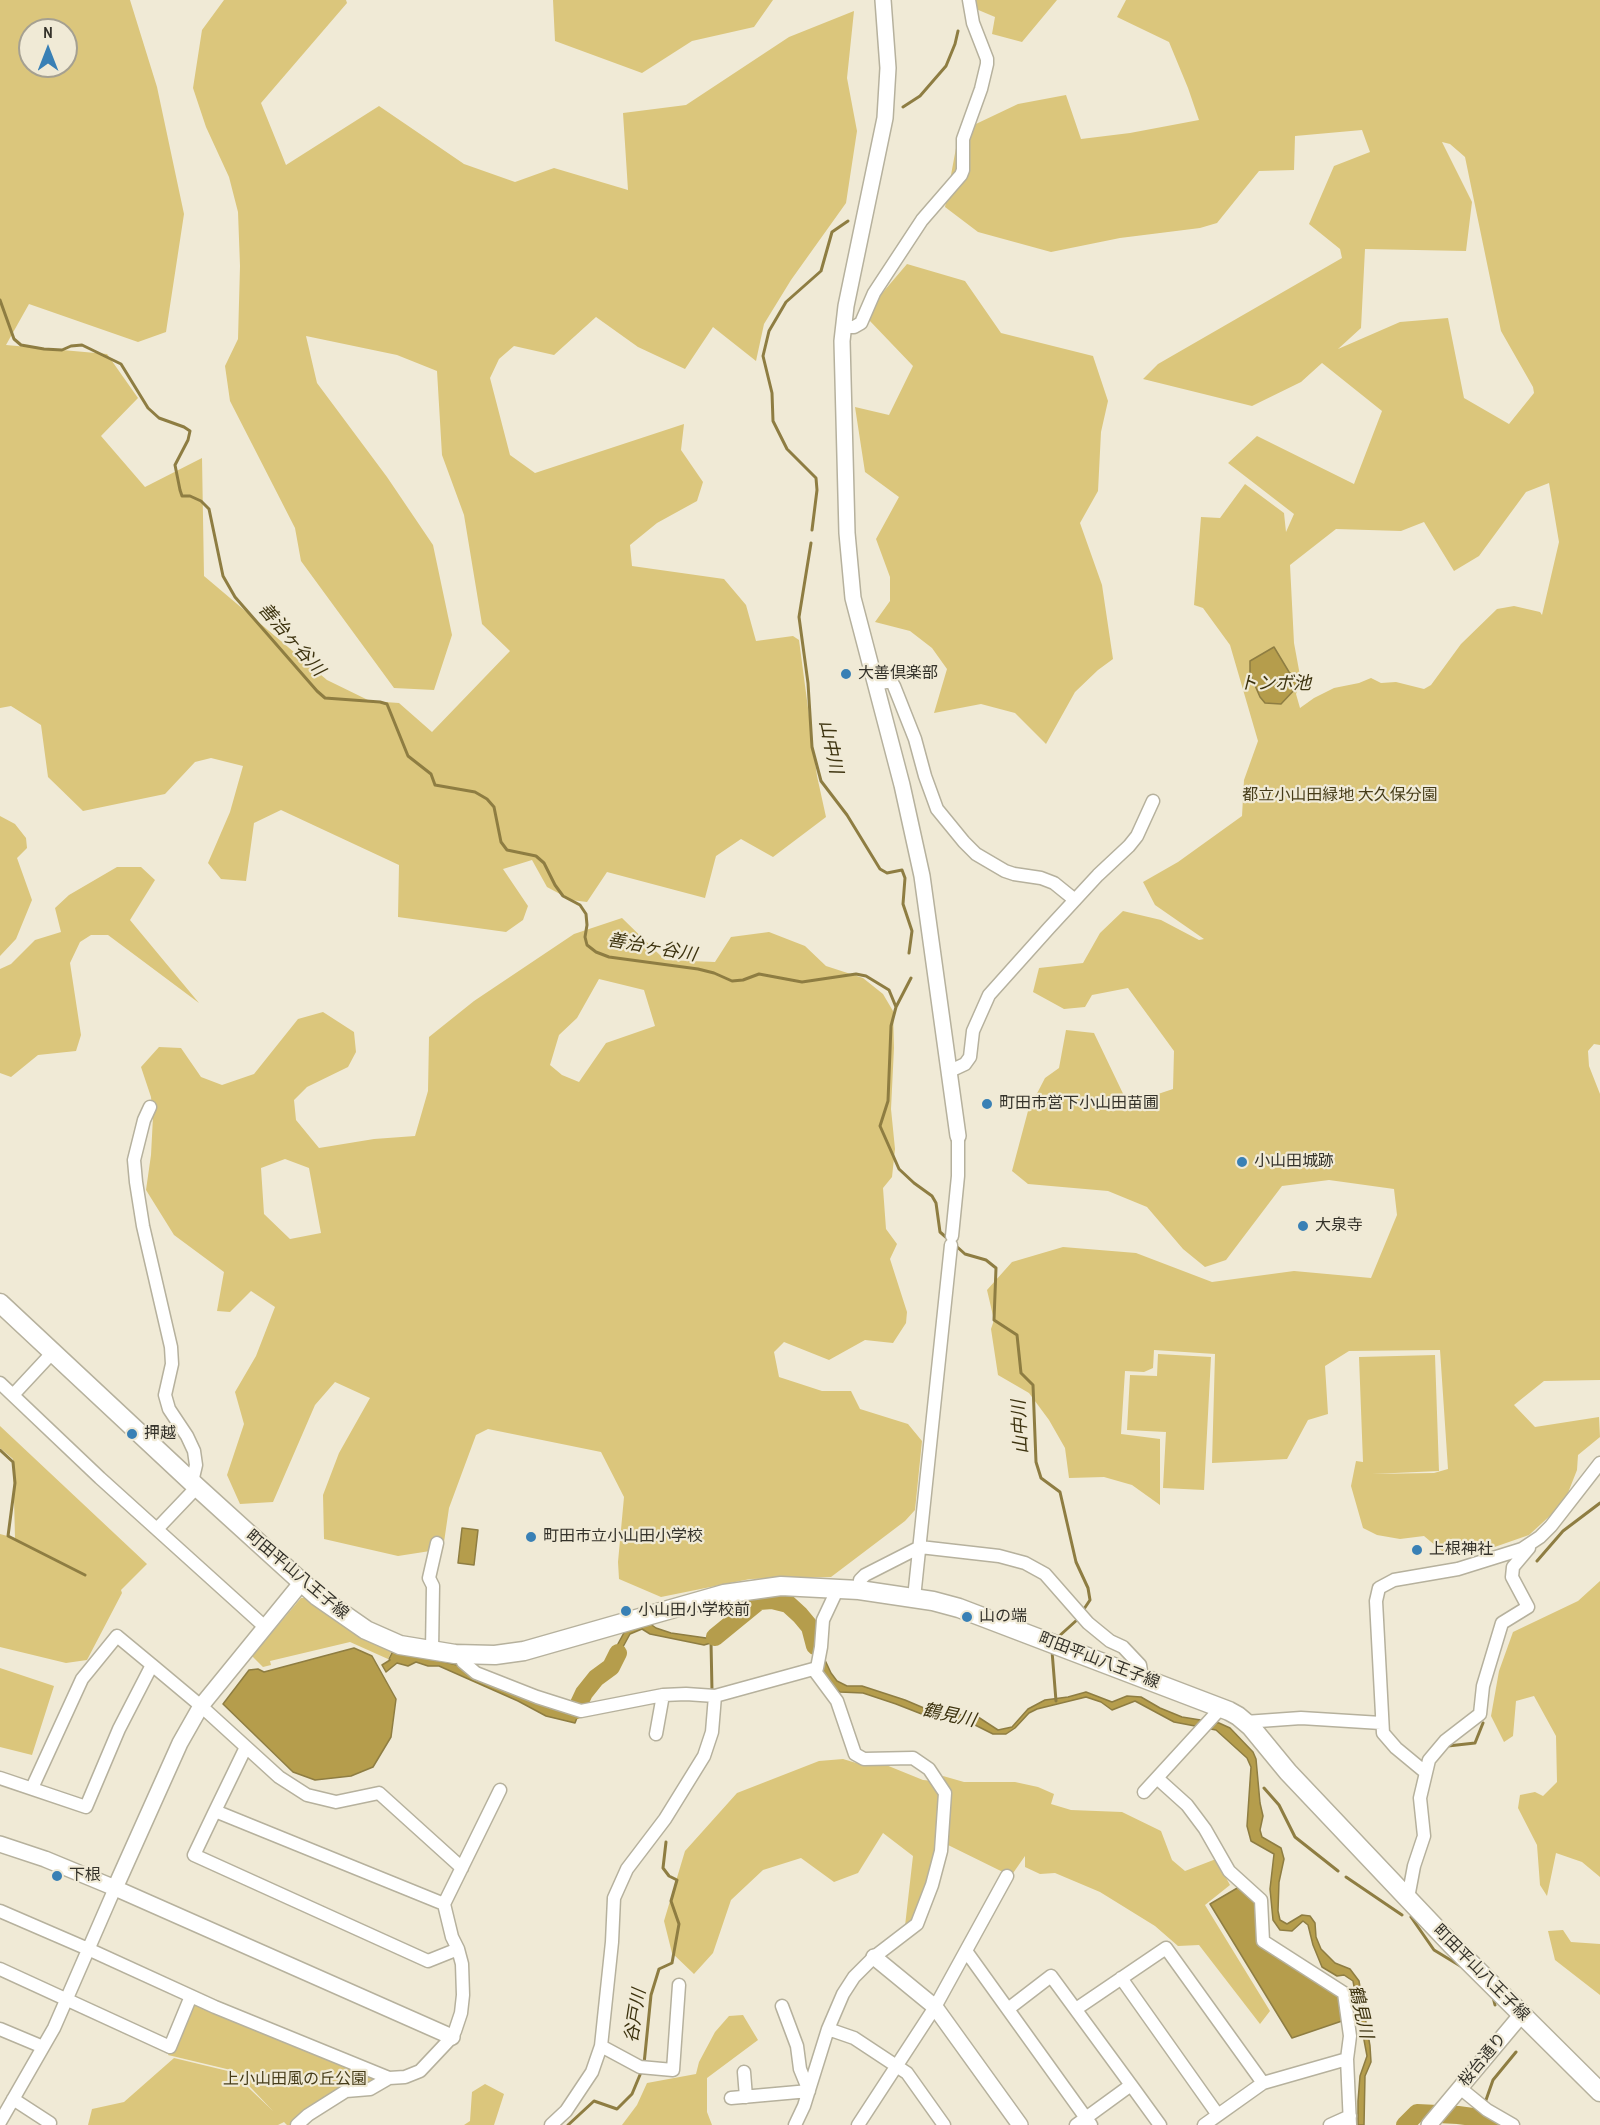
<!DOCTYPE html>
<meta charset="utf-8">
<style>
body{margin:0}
#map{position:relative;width:1600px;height:2125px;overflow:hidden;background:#f0ead6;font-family:"Archivo Narrow",sans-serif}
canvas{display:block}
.north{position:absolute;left:18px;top:18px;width:60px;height:60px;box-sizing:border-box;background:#f0ead6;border:2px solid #a5a091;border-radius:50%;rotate:0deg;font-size:16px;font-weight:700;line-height:24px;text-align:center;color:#34322a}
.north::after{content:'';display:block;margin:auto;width:21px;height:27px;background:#3980b5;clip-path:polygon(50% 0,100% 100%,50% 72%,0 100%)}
</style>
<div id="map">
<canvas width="1600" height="2125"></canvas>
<div class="north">N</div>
</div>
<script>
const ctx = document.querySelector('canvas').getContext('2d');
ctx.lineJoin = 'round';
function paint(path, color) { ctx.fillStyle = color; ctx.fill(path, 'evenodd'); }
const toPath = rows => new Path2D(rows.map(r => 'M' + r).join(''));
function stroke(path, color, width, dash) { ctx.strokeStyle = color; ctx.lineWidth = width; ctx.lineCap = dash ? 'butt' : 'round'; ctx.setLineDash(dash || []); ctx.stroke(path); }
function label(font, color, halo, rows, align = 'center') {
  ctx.font = font + ' "Archivo Narrow","Noto Sans JP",sans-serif'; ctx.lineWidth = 4.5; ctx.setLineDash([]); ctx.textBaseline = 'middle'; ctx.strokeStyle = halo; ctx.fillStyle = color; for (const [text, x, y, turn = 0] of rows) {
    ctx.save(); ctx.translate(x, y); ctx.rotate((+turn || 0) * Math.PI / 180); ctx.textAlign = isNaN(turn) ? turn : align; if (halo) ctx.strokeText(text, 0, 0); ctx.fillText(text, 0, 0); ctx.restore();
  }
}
paint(toPath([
 [0,0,130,0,157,87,184,214,166,332,138,342,29,304,6,345,107,354,138,398,101,436,145,487,202,458,204,576,327,680,370,701,399,703,432,732,510,651,482,624,464,515,442,455,437,371,397,355,306,336,317,383,387,477,433,545,452,635,434,690,394,688,301,561,295,528,230,401,225,366,238,339,240,266,238,212,229,177,206,127,193,88,202,30,224,0,346,0,347,3,261,103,286,165,379,106,464,164,515,182,554,168,628,190,623,113,686,105,789,37,854,11,847,78,857,131,846,203,791,280,764,324,756,361,713,327,685,369,638,347,596,317,554,355,514,346,499,359,490,378,510,455,535,473,684,424,681,450,703,482,697,501,657,523,630,545,632,566,724,579,746,605,756,641,793,636,799,640,817,776,826,817,773,857,741,839,716,856,705,898,607,872,587,902,571,900,547,887,532,860,503,869,528,906,523,920,506,932,398,917,399,865,281,810,254,823,246,881,221,879,208,863,230,812,243,766,211,758,195,762,165,794,83,811,48,777,41,725,11,706,0,708],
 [30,30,66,30,66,66,30,66],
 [553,0,773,0,754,27,692,41,642,73,555,41],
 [974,0,1057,0,1022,42,992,34,995,17,976,9],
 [1126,0,1600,0,1600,1045,1594,1044,1588,1051,1589,1066,1600,1094,1600,1380,1544,1381,1514,1405,1535,1427,1599,1417,1600,1437,1578,1455,1577,1470,1564,1503,1529,1535,1486,1550,1448,1556,1424,1536,1400,1539,1377,1535,1363,1528,1351,1486,1356,1461,1363,1462,1359,1357,1435,1355,1439,1471,1372,1474,1434,1473,1448,1469,1440,1350,1349,1351,1325,1366,1328,1414,1308,1420,1287,1459,1212,1463,1215,1354,1154,1350,1153,1368,1144,1372,1125,1371,1121,1434,1160,1439,1160,1505,1132,1485,1104,1477,1069,1478,1065,1448,1049,1420,1029,1393,998,1375,991,1329,994,1320,987,1290,1012,1262,1063,1247,1136,1253,1212,1282,1294,1271,1371,1278,1397,1215,1394,1189,1329,1180,1282,1186,1226,1260,1205,1267,1183,1249,1147,1207,1108,1191,1028,1184,1012,1171,1028,1111,1045,1078,1059,1068,1066,1030,1094,1033,1128,1104,1173,1089,1174,1051,1128,988,1092,995,1085,1007,1064,1009,1033,992,1039,968,1083,963,1100,933,1123,911,1161,920,1199,940,1204,939,1155,905,1143,882,1178,862,1242,816,1244,780,1258,741,1230,645,1203,608,1194,605,1201,517,1220,518,1245,484,1284,513,1286,532,1294,514,1228,463,1257,436,1354,484,1382,411,1322,363,1301,382,1252,406,1143,379,1158,364,1342,258,1340,249,1309,224,1334,166,1370,152,1362,130,1295,136,1294,170,1259,171,1217,223,1200,228,1120,238,1051,252,978,232,945,207,959,132,1018,104,1066,95,1081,139,1130,133,1199,120,1188,88,1169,42,1117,17],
 [1442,142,1450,144,1465,157,1501,331,1533,387,1534,393,1509,424,1464,398,1448,318,1400,322,1338,349,1361,328,1365,249,1466,251,1472,202],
 [1549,483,1559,542,1542,615,1540,612,1514,606,1497,609,1461,644,1431,685,1424,689,1396,682,1381,683,1371,678,1359,683,1334,688,1314,698,1300,708,1296,694,1301,681,1294,643,1290,565,1336,529,1401,531,1424,522,1454,571,1479,556,1526,492],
 [907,264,965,281,1001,333,1093,356,1108,401,1101,432,1098,491,1080,523,1102,585,1113,659,1098,670,1075,692,1046,744,1015,713,981,704,934,713,947,669,932,648,910,631,875,622,890,601,890,577,876,539,899,497,865,472,855,407,889,415,913,366,869,320,878,298],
 [0,816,15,824,26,838,27,848,17,858,32,900,16,939,0,956],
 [117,867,141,867,155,880,130,920,199,1003,108,935,91,935,80,942,70,963,81,1035,76,1051,38,1055,11,1077,0,1073,0,969,11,964,35,940,61,932,55,908,69,895],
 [622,918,665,960,715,962,731,937,769,932,805,946,826,966,863,978,883,994,893,1011,894,1048,891,1109,895,1149,892,1177,883,1188,886,1229,897,1244,890,1259,907,1312,906,1323,893,1343,865,1340,829,1360,784,1342,774,1352,779,1377,822,1391,851,1391,860,1409,908,1424,922,1441,915,1510,905,1521,831,1577,750,1579,661,1597,619,1579,618,1562,624,1497,601,1452,488,1429,476,1435,449,1508,443,1549,398,1556,324,1539,323,1495,339,1453,370,1398,335,1382,315,1405,273,1502,240,1504,227,1475,244,1424,235,1392,256,1356,275,1307,251,1291,230,1312,217,1311,224,1272,174,1235,146,1190,151,1155,153,1117,151,1097,141,1067,159,1047,181,1048,201,1077,222,1085,254,1074,298,1019,323,1012,354,1032,356,1052,348,1067,307,1087,294,1100,296,1120,319,1148,374,1139,415,1136,428,1091,429,1037,474,1001,574,934],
 [599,979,644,990,655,1026,606,1043,579,1082,562,1075,550,1065,559,1035,577,1018],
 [285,1159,309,1168,321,1233,290,1239,264,1214,261,1168],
 [1158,1354,1211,1357,1204,1490,1163,1488,1166,1432,1127,1430,1130,1375,1157,1376],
 [0,1426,147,1564,121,1590,122,1593,87,1660,66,1663,0,1647,0,1534,15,1538,13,1459,0,1448],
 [1600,1581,1600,1877,1582,1862,1556,1853,1547,1896,1540,1885,1537,1845,1518,1808,1520,1795,1535,1792,1543,1796,1557,1782,1556,1736,1534,1696,1516,1701,1513,1736,1504,1742,1491,1716,1499,1671,1513,1632,1578,1601],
 [301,1598,308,1598,338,1622,392,1651,388,1659,350,1642,270,1661,271,1665,263,1667,252,1656],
 [0,1668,54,1686,32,1755,0,1747],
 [843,1759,863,1765,886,1765,923,1780,944,1782,943,1776,964,1782,1015,1782,1038,1787,1054,1794,1051,1804,1071,1810,1122,1812,1161,1831,1172,1860,1185,1871,1216,1859,1230,1885,1205,1905,1270,2011,1260,2024,1199,1945,1178,1946,1155,1926,1100,1892,1055,1873,1040,1874,1025,1867,1025,1856,1011,1876,948,1845,948,1839,940,1837,920,1915,905,1926,913,1856,883,1833,858,1873,834,1882,801,1858,763,1870,731,1900,713,1953,694,1974,672,1953,664,1921,685,1851,737,1793,819,1761],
 [1563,1930,1571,1942,1600,1944,1600,1995,1555,1960,1548,1931],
 [192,1999,386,2079,348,2088,295,2125,287,2125,284,2122,278,2125,88,2125,92,2109,124,2102,174,2058,232,2072,273,2111,235,2071,168,2055],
 [743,2015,758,2040,707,2078,707,2112,712,2125,622,2125,637,2105,647,2083,696,2074,699,2062,715,2032,729,2016],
 [485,2084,504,2094,494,2125,464,2125,470,2121,472,2092]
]), '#dbc67c');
const water = toPath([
 [1274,647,1289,672,1298,680,1297,687,1281,704,1265,703,1260,697,1250,674,1250,661,1274,647],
 [462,1528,478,1530,474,1565,458,1563,462,1528],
 [783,1596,798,1604,809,1618,817,1643,831,1673,837,1681,847,1686,862,1686,905,1700,938,1714,975,1715,998,1730,1012,1727,1028,1709,1045,1700,1068,1697,1086,1692,1112,1702,1127,1696,1141,1697,1160,1708,1182,1717,1219,1723,1230,1728,1253,1752,1256,1759,1260,1803,1263,1816,1260,1830,1262,1837,1281,1848,1284,1859,1279,1882,1278,1911,1280,1920,1287,1924,1302,1915,1310,1916,1315,1923,1316,1937,1321,1949,1335,1963,1350,1969,1359,1981,1370,2046,1371,2062,1365,2076,1364,2125,1358,2125,1358,2101,1360,2076,1367,2056,1353,1981,1344,1975,1337,1976,1322,1967,1313,1945,1308,1925,1303,1921,1292,1931,1280,1930,1273,1920,1270,1889,1274,1854,1251,1841,1247,1826,1251,1767,1247,1758,1216,1730,1174,1722,1135,1701,1112,1710,1101,1702,1086,1697,1037,1709,1029,1713,1015,1728,1006,1734,993,1734,967,1721,937,1720,896,1704,863,1693,840,1692,831,1685,822,1674,815,1658,807,1622,797,1610,786,1602,774,1602,761,1607,725,1636,714,1642,704,1645,650,1634,642,1629,630,1634,612,1667,601,1673,590,1684,575,1723,546,1716,518,1701,439,1666,428,1666,416,1662,408,1666,397,1663,386,1672,382,1665,390,1660,389,1659,393,1651,403,1655,410,1654,457,1665,478,1679,577,1705,581,1690,588,1679,606,1666,626,1629,649,1623,656,1628,671,1633,706,1638,729,1626,751,1607,767,1597,783,1596],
 [354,1648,372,1656,396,1699,391,1737,373,1767,351,1776,315,1780,293,1772,223,1704,249,1670,258,1669,264,1672,354,1648],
 [1239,1887,1255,1901,1259,1945,1338,1995,1342,2021,1292,2038,1210,1904,1239,1887]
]);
paint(water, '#b59d4c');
stroke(water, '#8e7d42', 1.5);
stroke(toPath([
 [903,107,920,96,946,66,955,44,958,31],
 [0,300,14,339,21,345,44,349,62,350,71,346,82,345,121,364,148,408,159,418,184,427,190,431,188,440,175,465,180,490,182,496,190,496,201,501,209,509,223,576,235,597,317,691,325,698,380,702,387,704,408,756,431,774,435,785,475,792,487,799,494,807,501,842,507,850,536,856,544,863,555,885,563,896,580,905,586,914,587,925,585,937,587,945,596,952,609,957,698,969,714,973,732,981,743,980,759,974,802,982,856,974,866,976,889,990,896,1007],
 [812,530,817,490,816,478,787,449,773,421,772,393,763,356,769,331,786,302,821,271,832,232,848,221],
 [811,543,799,617,808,683,812,747,821,781,847,815,880,869,887,873,902,870,905,878,903,904,912,931,909,953],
 [911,978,896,1007,891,1026,888,1101,880,1126,899,1169,914,1183,932,1196,936,1203,940,1232,948,1239],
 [955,1245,965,1254,986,1260,996,1268,994,1320,1017,1335,1021,1373,1033,1385,1036,1462,1041,1478,1060,1492,1076,1562,1088,1588,1090,1600,1084,1609],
 [0,1450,13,1462,15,1483,8,1536,85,1575],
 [1537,1561,1563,1531,1600,1503],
 [1057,1638,1078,1619],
 [711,1642,712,1691],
 [1052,1651,1056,1701],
 [1448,1746,1475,1743,1483,1723],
 [1264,1788,1279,1805,1295,1837,1338,1871],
 [1346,1877,1402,1915],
 [1411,1917,1434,1950,1462,1967],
 [1493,1997,1495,2005],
 [644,2064,651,1995,659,1969,672,1963,679,1924,671,1901,677,1880,669,1876,663,1868,666,1842],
 [1486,2100,1493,2080,1516,2052],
 [1480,2118,1481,2114],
 [568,2125,594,2101,617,2109,632,2094,642,2070]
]), '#8e7d42', 3);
stroke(toPath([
 [715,1637,759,1601,772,1600,788,1604,800,1615,810,1627,815,1646],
 [576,1710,584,1693,596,1678,611,1667,618,1653],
 [1405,2125,1417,2113,1458,2115,1480,2118,1494,2125]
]), '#b59d4c', 18);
const minor = toPath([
 [843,327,854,327,861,323,874,293,922,220,961,175,963,170,963,139,981,89,987,64,987,59,973,23,969,0],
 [875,684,891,681,894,686,915,739,925,776,937,809,964,842,976,854,1005,871,1014,874,1041,878,1054,883,1075,900],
 [950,1071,965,1064,970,1057,973,1031,989,995,1049,928,1098,875,1129,846,1137,836,1153,801],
 [150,1107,144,1120,134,1160,136,1182,143,1226,171,1347,172,1364,165,1395,169,1409,187,1436,194,1451,196,1465,192,1482],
 [952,1236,958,1176,958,1136],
 [0,1383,100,1478,265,1627],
 [13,1395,53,1352],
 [157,1529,197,1487],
 [859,1590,860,1580,865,1575,920,1547,999,1556,1025,1563,1045,1574,1088,1623,1110,1641,1123,1647,1140,1665,1142,1677],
 [914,1598,951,1245],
 [432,1651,433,1586,429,1578,437,1543],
 [461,1655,463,1662,476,1673,537,1697,581,1711,663,1695,686,1694,715,1696,817,1668,821,1647,823,1620,838,1588],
 [1245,1722,1301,1718,1381,1723],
 [656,1734,663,1695],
 [246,1747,215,1811,444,1904],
 [1425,1772,1396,1748,1383,1733,1376,1601,1379,1588,1394,1580,1458,1569,1522,1549,1540,1537,1551,1526,1600,1463],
 [0,1778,86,1807,119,1729,152,1665,201,1706,279,1777,307,1795,336,1802,379,1793,462,1868],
 [1157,1778,1187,1805,1205,1829,1229,1871,1261,1900,1263,1941,1344,1993,1350,2036,1347,2059],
 [32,1788,82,1679,117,1636,152,1665],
 [1144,1792,1221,1708],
 [215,1811,194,1855,428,1961,458,1949],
 [1408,1898,1414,1866,1424,1836,1420,1798,1429,1760,1445,1741,1480,1714,1483,1686,1502,1623,1528,1607,1512,1577,1513,1567,1529,1548],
 [0,1911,88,1949,215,2007,389,2078,370,2089,346,2091,308,2115,297,2125],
 [966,1951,1091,2125],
 [0,1969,170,2047,191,1996],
 [1121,1978,1218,2115],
 [1008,2009,1051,1976,1131,2085,1076,2125],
 [1076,2009,1166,1948,1263,2083],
 [0,2029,43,2047],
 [828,2029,854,2038,907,2073,944,2125],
 [601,2046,640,2067,673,2070,679,1985],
 [744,2072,746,2097],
 [389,2078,405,2077,420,2071,452,2037,455,2031,461,2013,463,1995,462,1964,458,1949,452,1937,444,1904,500,1790],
 [1131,2085,1160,2125],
 [1460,2088,1487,2110,1513,2125],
 [731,2098,809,2091,800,2069,797,2046,782,2006],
 [13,2099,50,2123,49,2125],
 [0,2122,54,2028,115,1888],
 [551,2125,566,2111,592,2072,601,2046,612,1942,614,1898,627,1869,665,1819,704,1756,712,1732,715,1696],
 [795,2125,804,2106,828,2029,843,1994,854,1977,874,1957,917,1924,932,1885,941,1851,945,1793,929,1769,913,1758,864,1759,855,1754,837,1701,814,1670],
 [858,2125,935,2007,1007,1876],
 [1204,2125,1263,2083,1347,2059,1350,2125],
 [1330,2125,1350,2116]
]);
const tertiary = toPath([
 [883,0,888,68,885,118,846,306,842,341,847,533,853,598,902,785,922,876,958,1136],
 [0,1844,45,1859,115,1888,452,2037],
 [115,1888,180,1743,201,1706,302,1582],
 [874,1957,935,2007,1020,2125],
 [1429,2125,1522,2014]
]);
const secondary = toPath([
 [0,1303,197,1487,317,1596,366,1630,400,1645,455,1654,495,1655,524,1651,724,1594,781,1586,859,1590,933,1601,959,1608,1229,1711,1238,1716,1251,1727,1288,1772,1451,1944,1600,2092]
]);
stroke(minor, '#b6b19d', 15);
stroke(tertiary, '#b6b19d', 18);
stroke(secondary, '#b6b19d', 21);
stroke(minor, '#fff', 12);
stroke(tertiary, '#fff', 15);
stroke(secondary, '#fff', 18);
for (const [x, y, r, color] of [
 [846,674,6,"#3980b5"],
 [987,1104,6,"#3980b5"],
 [1242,1162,6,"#3980b5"],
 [1303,1226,6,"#3980b5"],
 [132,1434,6,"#3980b5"],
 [531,1537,6,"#3980b5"],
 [1417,1550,6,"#3980b5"],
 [626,1611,6,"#3980b5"],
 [967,1617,6,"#3980b5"],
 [57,1876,6,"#3980b5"]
]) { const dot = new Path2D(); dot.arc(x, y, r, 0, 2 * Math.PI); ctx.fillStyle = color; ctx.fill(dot); stroke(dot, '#f0ead6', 2); }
label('16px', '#34322a', '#f0ead6', [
 ["大善倶楽部",858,674],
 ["町田市営下小山田苗圃",999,1104],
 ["小山田城跡",1254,1162],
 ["大泉寺",1315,1226],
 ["押越",144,1434],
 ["町田市立小山田小学校",543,1537],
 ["上根神社",1429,1550],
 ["小山田小学校前",638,1611],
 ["山の端",979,1617],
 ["下根",69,1876]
], 'left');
label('16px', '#463c18', '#f0ead6', [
 ["都立小山田緑地 大久保分園",1340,796],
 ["上小山田風の丘公園",295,2080]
]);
label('16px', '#34322a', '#f0ead6', [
 ["町田平山八王子線",297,1575,40],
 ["町田平山八王子線",1099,1661,21],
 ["町田平山八王子線",1481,1973,45],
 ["桜台通り",1483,2060,-50]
]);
label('italic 18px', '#3d330f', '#f0ead6', [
 ["善治ヶ谷川",291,640,49],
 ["トンボ池",1275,684],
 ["山中川",830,747,78],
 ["善治ヶ谷川",652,948,10],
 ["山中川",1021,1427,-93],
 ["鶴見川",949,1716,12],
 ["鶴見川",1360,2012,77],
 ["谷戸川",636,2016,-81]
]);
</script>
